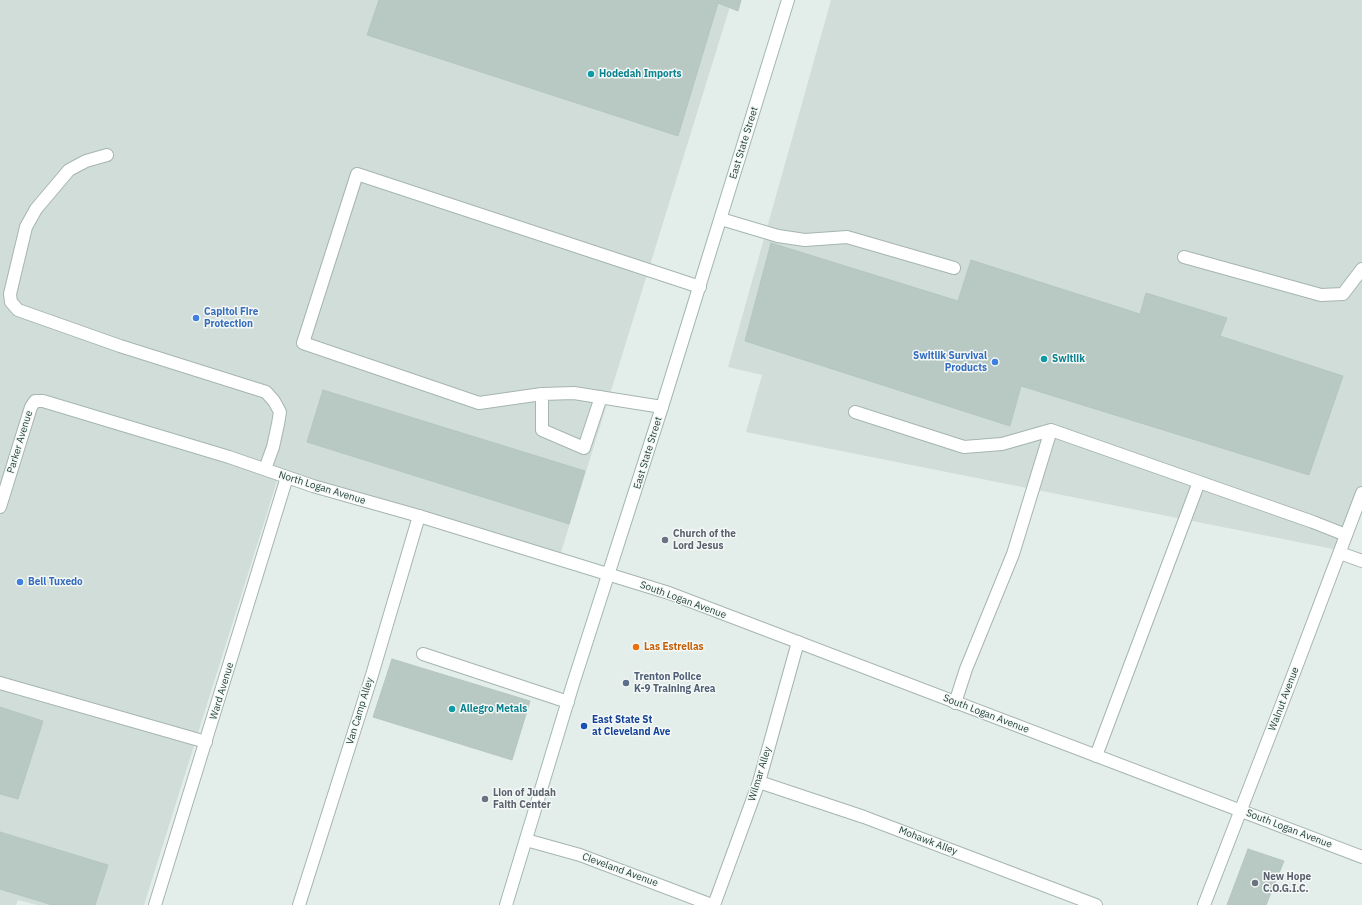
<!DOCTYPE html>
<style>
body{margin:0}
canvas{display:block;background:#e3ede9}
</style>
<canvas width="1362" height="905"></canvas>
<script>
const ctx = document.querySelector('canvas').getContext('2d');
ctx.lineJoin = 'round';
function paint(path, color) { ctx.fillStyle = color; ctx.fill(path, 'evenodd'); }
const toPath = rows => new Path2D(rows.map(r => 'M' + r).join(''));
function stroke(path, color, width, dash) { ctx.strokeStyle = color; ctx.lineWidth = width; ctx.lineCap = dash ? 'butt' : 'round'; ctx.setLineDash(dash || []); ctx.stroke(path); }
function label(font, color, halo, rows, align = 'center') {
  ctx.font = font + ' "IBM Plex Sans",sans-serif'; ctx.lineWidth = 3; ctx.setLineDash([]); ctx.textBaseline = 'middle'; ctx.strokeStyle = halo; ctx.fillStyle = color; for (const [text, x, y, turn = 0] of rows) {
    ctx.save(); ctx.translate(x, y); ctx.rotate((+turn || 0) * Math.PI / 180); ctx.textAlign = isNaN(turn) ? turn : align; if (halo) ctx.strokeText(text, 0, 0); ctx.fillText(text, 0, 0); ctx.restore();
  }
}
paint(toPath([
 [0,0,732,0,558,562,278,478,144,905,37,905,18,900,16,905,0,905],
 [831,0,1362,0,1362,486,1338,550,746,432,762,375,728,367]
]), '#d1ddd8');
const building = toPath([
 [379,0,741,0,738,11,718,3,678,136,367,35,379,0],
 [771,243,958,301,971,260,1140,314,1146,293,1227,318,1220,336,1343,376,1309,475,1021,386,1010,426,745,341,771,243],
 [323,390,585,471,569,524,307,442,323,390],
 [392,659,530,701,512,760,373,717,392,659],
 [0,707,43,721,18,799,0,794,0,707],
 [0,832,108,865,95,905,52,905,0,889,0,832],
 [1248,849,1284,861,1266,905,1227,905,1248,849]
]);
paint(building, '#b8c8c3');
stroke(building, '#b5c7c1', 1);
const lane = toPath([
 [107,155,86,161,69,170,36,209,26,227,10,294,11,302,18,310,120,346,266,392,274,401,280,412,278,424,273,447,265,469],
 [721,219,778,236,805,240,847,237,954,268],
 [1184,257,1321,295,1343,294,1362,269],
 [542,394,542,430,584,448,601,397],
 [662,407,574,393,542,394,479,403,303,343,357,174,700,287],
 [855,412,964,447,1002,444,1051,430],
 [423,654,568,702],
 [0,683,206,742],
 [955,703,966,669,1013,554,1051,430,1313,522,1346,535],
 [1096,756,1199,482],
 [759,782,864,817,1096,905],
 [299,905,372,675,419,516],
 [714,905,759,782,798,642]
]);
const street = toPath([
 [0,507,31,407,35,401,43,401,229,457,313,486,419,516,669,593,1362,857],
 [1340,553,1362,561],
 [526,840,580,855,712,905],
 [155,905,287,477],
 [1204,905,1292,678,1362,493]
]);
const secondary = toPath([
 [506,905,573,684,662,407,788,0]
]);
stroke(lane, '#a5b5b1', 14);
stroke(street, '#a5b5b1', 14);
stroke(secondary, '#a1b9b2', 14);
stroke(lane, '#fff', 12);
stroke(street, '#fff', 12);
stroke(secondary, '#fff', 12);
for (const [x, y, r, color] of [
 [591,74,4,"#0f9aa8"],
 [196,318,4,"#3f7fe0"],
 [1044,359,4,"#0f9aa8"],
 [995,362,4,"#3f7fe0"],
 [665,540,4,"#6b7280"],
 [20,582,4,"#3f7fe0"],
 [636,647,4,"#e8710a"],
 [626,683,4,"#5c6f8a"],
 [452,709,4,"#0f9aa8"],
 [584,726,4,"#1a4fb4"],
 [485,799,4,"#6b7280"],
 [1255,883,4,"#6b7280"]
]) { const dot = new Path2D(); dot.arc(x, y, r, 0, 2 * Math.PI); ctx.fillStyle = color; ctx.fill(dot); stroke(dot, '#f4f9f7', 1.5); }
label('bold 10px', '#0d838f', '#f4f9f7', [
 ["Hodedah Imports",599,74],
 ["Switlik",1052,359],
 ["Allegro Metals",460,709]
], 'left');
label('10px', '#223f39', '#f4f9f7', [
 ["East State Street",744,143,-73],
 ["Parker Avenue",20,442,-73],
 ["East State Street",648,453,-73],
 ["North Logan Avenue",322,488,17],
 ["South Logan Avenue",683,600,20],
 ["Ward Avenue",222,691,-73],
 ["Walnut Avenue",1284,699,-69],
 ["Van Camp Alley",360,711,-73],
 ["South Logan Avenue",986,714,21],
 ["Wilmar Alley",760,774,-73],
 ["South Logan Avenue",1289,829,21],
 ["Mohawk Alley",928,841,21],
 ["Cleveland Avenue",620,870,20]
]);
label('bold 10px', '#366cbe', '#f4f9f7', [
 ["Capitol Fire",204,312],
 ["Protection",204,324],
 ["Switlik Survival",987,356,"right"],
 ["Products",987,368,"right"],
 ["Bell Tuxedo",28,582]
], 'left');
label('bold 10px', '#5b616d', '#f4f9f7', [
 ["Church of the",673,534],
 ["Lord Jesus",673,546],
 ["Lion of Judah",493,793],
 ["Faith Center",493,805],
 ["New Hope",1263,877],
 ["C.O.G.I.C.",1263,889]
], 'left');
label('bold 10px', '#c56008', '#f4f9f7', [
 ["Las Estrellas",644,647]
], 'left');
label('bold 10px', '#4e5e75', '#f4f9f7', [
 ["Trenton Police",634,677],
 ["K-9 Training Area",634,689]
], 'left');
label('bold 10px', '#164399', '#f4f9f7', [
 ["East State St",592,720],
 ["at Cleveland Ave",592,732]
], 'left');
</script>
